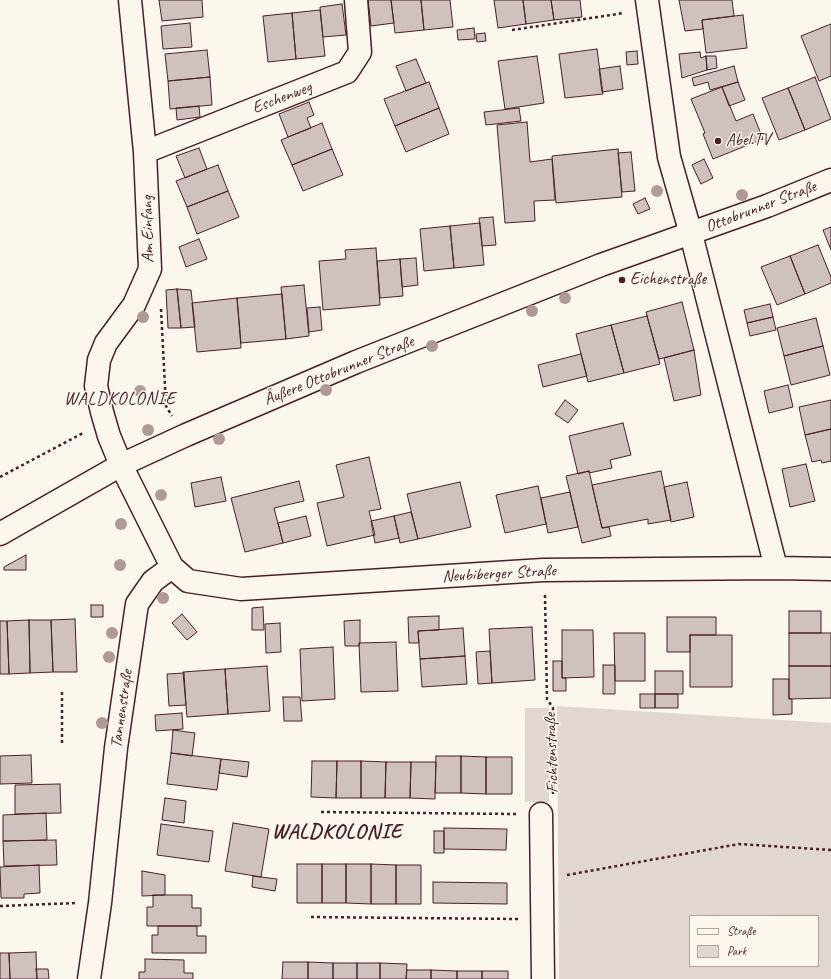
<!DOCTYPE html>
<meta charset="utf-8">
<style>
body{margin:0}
#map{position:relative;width:831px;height:979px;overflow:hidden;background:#fbf7ec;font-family:Caveat,sans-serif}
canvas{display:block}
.legend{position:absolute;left:689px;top:915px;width:130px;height:52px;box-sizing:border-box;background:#fbf7ec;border:1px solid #b4a19f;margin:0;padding:5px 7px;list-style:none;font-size:12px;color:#4a1f2b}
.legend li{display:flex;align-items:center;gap:8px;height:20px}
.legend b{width:20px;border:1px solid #b4a19f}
</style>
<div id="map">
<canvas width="831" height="979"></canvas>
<ul class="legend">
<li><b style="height:5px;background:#fbf7ec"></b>Straße</li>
<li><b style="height:11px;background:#e2d7d0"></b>Park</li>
</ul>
</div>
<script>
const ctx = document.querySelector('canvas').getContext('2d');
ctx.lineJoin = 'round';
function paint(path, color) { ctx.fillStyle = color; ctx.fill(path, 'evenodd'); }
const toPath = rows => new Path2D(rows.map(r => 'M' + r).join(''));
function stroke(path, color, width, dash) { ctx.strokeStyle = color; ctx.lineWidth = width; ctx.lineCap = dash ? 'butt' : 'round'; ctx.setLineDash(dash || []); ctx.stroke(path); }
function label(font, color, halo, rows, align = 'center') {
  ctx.font = font + ' Caveat,sans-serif'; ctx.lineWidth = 3; ctx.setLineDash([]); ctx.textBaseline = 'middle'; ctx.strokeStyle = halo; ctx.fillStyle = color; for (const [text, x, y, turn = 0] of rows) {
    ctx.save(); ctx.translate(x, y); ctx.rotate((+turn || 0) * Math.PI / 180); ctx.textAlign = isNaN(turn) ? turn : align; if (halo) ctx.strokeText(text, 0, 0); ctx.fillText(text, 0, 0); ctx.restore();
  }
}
paint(toPath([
 [557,706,831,723,831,979,559,979],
 [690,916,818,916,818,966,690,966],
 [525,708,549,708,549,802,525,802]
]), '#e2d7d0');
const building = toPath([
 [159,0,202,0,203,17,162,21,159,0],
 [368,0,391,0,394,23,371,26,368,0],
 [391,0,421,0,424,30,395,33,391,0],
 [421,0,450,0,453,27,424,30,421,0],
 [494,0,523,0,526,24,498,28,494,0],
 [523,0,551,0,554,20,526,24,523,0],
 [551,0,580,0,582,17,554,20,551,0],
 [679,0,732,0,734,16,702,20,703,29,685,31,679,0],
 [342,4,346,35,323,37,320,7,342,4],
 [320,10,325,56,296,59,292,13,320,10],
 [292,13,296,59,268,62,263,16,292,13],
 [743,15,747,48,706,53,702,20,743,15],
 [190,23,192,47,163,49,161,26,190,23],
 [831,24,831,76,819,81,801,36,831,24],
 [474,28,475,39,458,40,457,30,474,28],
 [485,33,486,41,477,42,476,34,485,33],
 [597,49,603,94,565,98,559,54,597,49],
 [207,50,210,77,168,81,165,54,207,50],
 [637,51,638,64,627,65,626,52,637,51],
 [700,52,701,58,706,56,707,70,682,78,679,54,700,52],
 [537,56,544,103,505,109,498,61,537,56],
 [706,56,716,56,717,68,707,70,706,56],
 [416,59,426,83,406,91,396,66,416,59],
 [620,66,623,89,602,92,599,69,620,66],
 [734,66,738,82,710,90,708,82,694,86,692,78,734,66],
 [210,77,212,105,170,109,168,81,210,77],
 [815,77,831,119,805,130,788,88,815,77],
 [429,82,439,108,395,126,384,99,429,82],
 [738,82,745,100,729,106,722,87,738,82],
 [722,87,736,121,753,114,763,139,713,159,703,134,705,133,691,99,722,87],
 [788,88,805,130,779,140,762,98,788,88],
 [309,102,314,115,307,118,311,128,288,137,279,114,309,102],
 [199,106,200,117,177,120,176,108,199,106],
 [439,108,449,134,406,152,395,126,439,108],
 [519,108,521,121,486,125,484,112,519,108],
 [527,122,530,162,552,159,555,200,534,201,535,221,505,223,497,125,527,122],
 [322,123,332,149,292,165,281,140,322,123],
 [199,148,207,169,185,178,176,156,199,148],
 [332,149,343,175,303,191,292,165,332,149],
 [618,149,622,197,556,203,552,156,618,149],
 [631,152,635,191,622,192,618,153,631,152],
 [704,159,713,178,701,184,692,165,704,159],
 [218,165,228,191,187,207,176,181,218,165],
 [228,191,239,217,197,234,187,207,228,191],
 [645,198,650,209,638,214,633,204,645,198],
 [493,217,496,245,482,246,479,218,493,217],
 [480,223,484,265,454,268,450,226,480,223],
 [450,226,454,268,424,271,420,229,450,226],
 [831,227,831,250,823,230,831,227],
 [199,239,207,259,186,267,179,247,199,239],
 [818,245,831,277,831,283,805,294,790,256,818,245],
 [376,248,380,305,323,310,319,261,346,259,345,250,376,248],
 [790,256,805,294,777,305,761,267,790,256],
 [416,258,418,285,402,287,400,259,416,258],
 [400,259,403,296,380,298,377,261,400,259],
 [304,285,309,336,286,339,281,287,304,285],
 [177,289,191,290,195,327,181,328,177,289],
 [177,289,181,328,168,328,166,290,177,289],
 [282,294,286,339,241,343,237,298,282,294],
 [237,298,241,348,197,352,192,303,237,298],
 [682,302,694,350,659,359,646,312,682,302],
 [770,304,773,317,747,323,744,310,770,304],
 [320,307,322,330,309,332,307,308,320,307],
 [647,316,660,364,624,373,611,325,647,316],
 [773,317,776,330,750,336,747,323,773,317],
 [816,318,823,346,784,356,777,328,816,318],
 [611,325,624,373,588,382,576,334,611,325],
 [823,346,830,375,791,385,784,356,823,346],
 [694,350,701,395,674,401,664,358,694,350],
 [581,354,587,376,543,387,538,365,581,354],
 [788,385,793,407,769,413,764,391,788,385],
 [565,400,578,410,568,423,555,414,565,400],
 [831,400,831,429,805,435,799,407,831,400],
 [623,423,631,455,610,460,612,468,589,473,589,471,578,474,569,436,623,423],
 [831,429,831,461,822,463,821,460,812,462,805,435,831,429],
 [369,457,381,509,369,511,375,535,327,546,317,503,344,497,336,465,369,457],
 [806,464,815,501,790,507,782,469,806,464],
 [589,471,602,528,609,527,611,536,582,543,566,476,589,471],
 [661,471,671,520,648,524,648,519,602,528,592,485,661,471],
 [221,477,226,501,195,507,191,483,221,477],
 [299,481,304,501,274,508,283,543,245,552,231,498,299,481],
 [460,482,471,527,418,539,407,494,460,482],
 [687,482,694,517,671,522,664,487,687,482],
 [538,486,546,524,505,533,496,495,538,486],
 [570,492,578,527,548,533,541,498,570,492],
 [411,512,418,539,400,543,394,516,411,512],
 [306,516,311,536,283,543,278,523,306,516],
 [394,516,399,538,375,543,371,521,394,516],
 [26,555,26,570,4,570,4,567,26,555],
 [91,605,103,605,103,617,91,617,91,605],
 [263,607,264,630,252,630,252,608,263,607],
 [789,611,821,611,821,633,789,633,789,611],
 [182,614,197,632,187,640,172,623,182,614],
 [439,616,439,630,418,631,419,643,409,643,408,617,439,616],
 [667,617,716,617,716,635,690,635,690,652,667,652,667,617],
 [75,619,77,672,53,672,51,620,75,619],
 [29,620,51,620,53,672,30,673,29,620],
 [29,620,30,673,9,674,7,621,29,620],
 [360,620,360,643,359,643,359,646,345,646,344,621,360,620],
 [0,621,7,621,9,674,0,674,0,621],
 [280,623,281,652,266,653,265,624,280,623],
 [532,627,535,680,492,683,489,629,532,627],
 [463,628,465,656,420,659,418,631,463,628],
 [562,630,593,630,594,677,562,678,562,630],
 [614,633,645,633,645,681,615,681,614,633],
 [789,633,831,633,831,666,789,666,789,633],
 [690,635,732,635,732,687,690,687,690,635],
 [396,642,398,691,361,692,359,643,396,642],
 [333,647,335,699,302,701,300,649,333,647],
 [490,651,492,683,478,684,476,652,490,651],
 [465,656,467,684,422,687,420,659,465,656],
 [553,661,562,661,562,678,566,678,566,691,553,691,553,661],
 [603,665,615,665,615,694,603,694,603,665],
 [267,666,270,711,228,714,225,669,267,666],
 [789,666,831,666,831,698,789,699,789,666],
 [225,669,228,714,187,717,183,672,225,669],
 [655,671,683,671,683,694,655,694,655,671],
 [184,673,186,705,169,706,167,674,184,673],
 [773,679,789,679,789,699,792,699,792,714,773,715,773,679],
 [640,694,655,694,655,708,640,708,640,694],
 [655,694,678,694,678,708,655,708,655,694],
 [283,697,300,697,302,721,284,721,283,697],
 [182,713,183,729,156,731,155,715,182,713],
 [173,730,195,733,192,756,171,753,173,730],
 [171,753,221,759,217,790,167,784,171,753],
 [31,755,32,783,0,784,0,756,31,755],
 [436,756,461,756,461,793,435,793,436,756],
 [461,756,486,757,486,794,461,793,461,756],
 [486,757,512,757,512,794,486,794,486,757],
 [221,759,249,762,247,777,219,773,221,759],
 [312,761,337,761,336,798,311,797,312,761],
 [337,761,361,761,361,798,336,798,337,761],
 [361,761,386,762,385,798,361,798,361,761],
 [386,762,411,762,410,798,385,798,386,762],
 [411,762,436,762,435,799,410,798,411,762],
 [60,784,61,813,15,814,15,785,60,784],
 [165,798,186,801,184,823,162,820,165,798],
 [46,813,47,840,3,841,3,815,46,813],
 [233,823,269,829,261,877,225,871,233,823],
 [161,824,213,831,209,862,157,855,161,824],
 [444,828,507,829,506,850,444,849,444,828],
 [434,831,444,831,444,853,434,853,434,831],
 [56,840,57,865,4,866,3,841,56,840],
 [297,864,322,864,322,903,297,903,297,864],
 [322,864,346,864,346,903,322,903,322,864],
 [346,864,371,864,371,904,346,903,346,864],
 [371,864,396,865,396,904,371,904,371,864],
 [39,865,40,893,24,894,24,898,1,898,0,867,39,865],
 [396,865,421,865,421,904,396,904,396,865],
 [142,871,165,875,165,895,142,896,142,871],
 [253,876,277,879,275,891,252,887,253,876],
 [433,882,507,883,507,904,433,903,433,882],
 [153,895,192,895,192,908,201,908,201,926,147,926,147,907,153,907,153,895],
 [158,926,197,926,197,936,206,936,206,953,152,953,152,935,158,935,158,926],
 [36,952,37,979,10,979,9,953,36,952],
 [0,953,9,953,10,979,0,979,0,953],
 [145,959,184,960,184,973,193,973,193,979,139,979,139,972,145,972,145,959],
 [283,962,308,962,308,979,282,979,283,962],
 [308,962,333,963,333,979,308,979,308,962],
 [333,963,357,963,357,979,333,979,333,963],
 [357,963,380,963,380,979,357,979,357,963],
 [380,963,407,964,406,979,380,979,380,963],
 [36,969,48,969,49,979,37,979,36,969],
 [407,970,431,970,431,979,406,979,407,970],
 [431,970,457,971,457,979,431,979,431,970],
 [457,971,482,971,482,979,457,979,457,971],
 [482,971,508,971,508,979,482,979,482,971]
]);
paint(building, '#cfc2bc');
stroke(building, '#4a1f2b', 1);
const minor = toPath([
 [130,0,145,152,150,269,134,305,106,343,99,360,96,386,102,412,109,436,121,465,172,567,188,581,241,589,543,570,776,568,831,569],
 [647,0,669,157,691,234,776,568],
 [145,152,347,72,360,52,356,0],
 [541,814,543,979],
 [89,979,100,903,116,748,137,604,153,581,172,567]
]);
const major = toPath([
 [0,534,121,465,186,435,356,362,601,265,767,206,831,180]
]);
stroke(minor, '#4a1f2b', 25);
stroke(major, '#4a1f2b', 25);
stroke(toPath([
 [512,30,624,13],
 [161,309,166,406,172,416],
 [0,477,83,433],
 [545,595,547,699,553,708,553,794],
 [62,743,62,691],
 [321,812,516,814],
 [567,875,739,844,831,850],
 [0,906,76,903],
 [311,917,518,919]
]), '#4a1f2b', 2.5, [3, 3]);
stroke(minor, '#fbf7ec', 22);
stroke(major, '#fbf7ec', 22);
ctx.fillStyle = '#af9a98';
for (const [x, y] of [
 [657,191],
 [742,195],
 [565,298],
 [532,311],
 [143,317],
 [432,346],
 [326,390],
 [140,391],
 [148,430],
 [219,439],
 [161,495],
 [121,524],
 [120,565],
 [163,598],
 [112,633],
 [109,657],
 [102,723]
]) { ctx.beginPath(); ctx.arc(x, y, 6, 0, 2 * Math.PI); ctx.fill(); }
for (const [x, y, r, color] of [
 [718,141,4,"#4a1f2b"],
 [622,280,4,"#4a1f2b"]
]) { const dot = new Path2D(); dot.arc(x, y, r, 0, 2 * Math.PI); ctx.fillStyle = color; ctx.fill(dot); stroke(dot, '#fbf7ec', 1.5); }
label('17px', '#4a1f2b', '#fbf7ec', [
 ["Eschenweg",282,98,-21],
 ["Ottobrunner Straße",761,207,-21],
 ["Am Einfang",148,229,-91],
 ["Äußere Ottobrunner Straße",339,371,-22],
 ["Neubiberger Straße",499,574,-3],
 ["Tannenstraße",122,709,-82],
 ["Fichtenstraße",552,753,-92]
]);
label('17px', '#4a1f2b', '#fbf7ec', [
 ["Abel.TV",726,141],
 ["Eichenstraße",630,280]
], 'left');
ctx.letterSpacing = '1px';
label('18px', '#4a1f2b', '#fbf7ec', [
 ["WALDKOLONIE",120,399]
]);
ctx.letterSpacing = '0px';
ctx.letterSpacing = '1px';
label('bold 21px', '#4a1f2b', '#fbf7ec', [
 ["WALDKOLONIE",337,832]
]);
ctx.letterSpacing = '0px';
</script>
